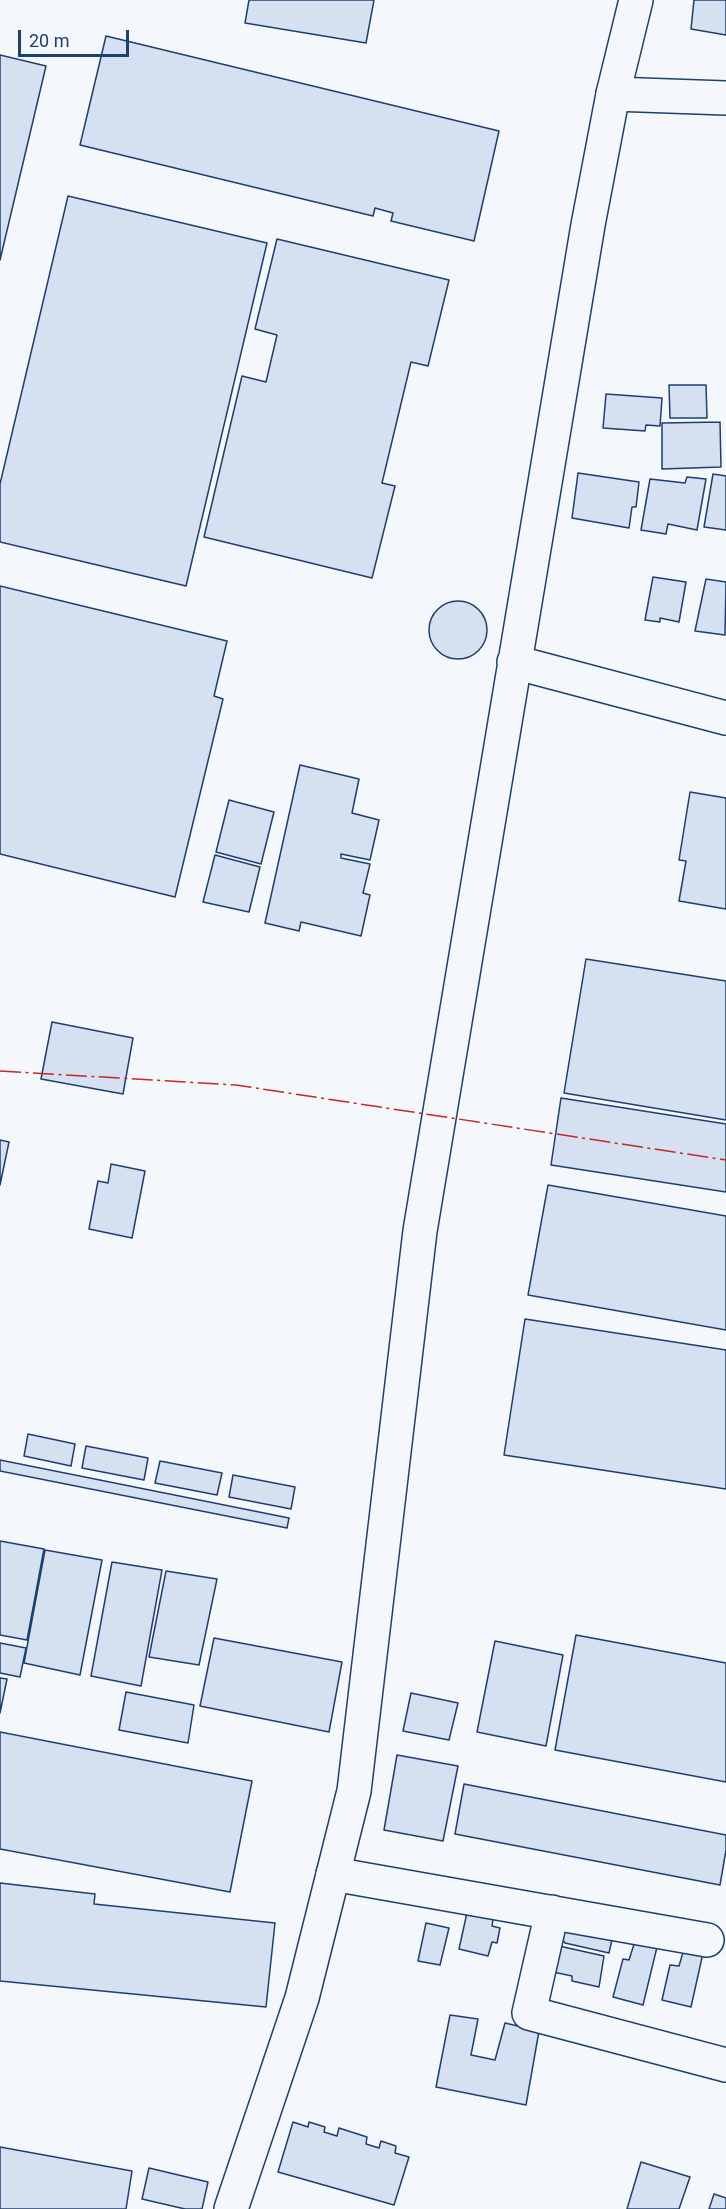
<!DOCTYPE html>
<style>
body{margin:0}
#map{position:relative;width:726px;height:2209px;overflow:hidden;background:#f4f7fb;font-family:Roboto,sans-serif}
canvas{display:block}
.scale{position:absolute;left:18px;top:30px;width:111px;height:27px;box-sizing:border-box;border:3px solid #1d3f73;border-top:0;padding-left:8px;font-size:18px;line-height:21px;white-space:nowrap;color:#1d3f73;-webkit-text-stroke:4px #f4f7fb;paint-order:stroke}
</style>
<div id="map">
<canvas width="726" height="2209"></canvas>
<div class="scale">20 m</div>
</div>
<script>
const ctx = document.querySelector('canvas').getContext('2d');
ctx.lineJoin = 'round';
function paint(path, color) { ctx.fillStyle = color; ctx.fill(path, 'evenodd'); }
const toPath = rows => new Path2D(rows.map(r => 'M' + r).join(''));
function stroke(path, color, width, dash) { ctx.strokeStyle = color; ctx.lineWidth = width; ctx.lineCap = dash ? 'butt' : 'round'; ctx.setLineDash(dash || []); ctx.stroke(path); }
const building = toPath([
 [249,0,374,0,366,43,245,23,249,0],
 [694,0,726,0,726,35,691,29,694,0],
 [106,36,499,131,474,241,391,221,393,213,375,208,373,216,80,145,106,36],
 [0,55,46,66,0,260,0,55],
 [68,196,267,243,186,586,0,542,0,484,68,196],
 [277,239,449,280,428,366,411,362,382,483,395,486,372,578,204,537,242,376,266,382,277,335,255,329,277,239],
 [669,385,706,385,707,418,670,418,669,385],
 [606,394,662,398,660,426,646,425,645,431,603,428,606,394],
 [720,422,721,467,662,469,662,423,720,422],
 [578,473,639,482,636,507,632,507,629,528,572,518,578,473],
 [713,474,726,476,726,530,704,527,713,474],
 [687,477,706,479,697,530,668,524,666,534,641,530,650,479,685,483,687,477],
 [653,577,686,582,679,622,660,618,660,622,645,620,653,577],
 [706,579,726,582,725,635,695,631,706,579],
 [0,586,227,641,214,696,223,699,175,897,0,854,0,586],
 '429 630a29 29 0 1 1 58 0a29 29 0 1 1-58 0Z',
 [300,765,359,779,352,813,379,820,370,860,341,854,341,858,370,864,363,893,370,895,361,936,301,922,299,931,265,923,300,765],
 [690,792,726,798,726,909,679,901,686,861,679,860,690,792],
 [229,800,274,812,261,864,216,852,229,800],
 [215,855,260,867,249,912,203,902,215,855],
 [586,959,726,981,726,1120,564,1093,586,959],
 [52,1022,133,1038,123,1094,41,1079,52,1022],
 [561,1098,726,1124,726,1192,551,1165,561,1098],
 [0,1140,9,1142,0,1185,0,1140],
 [111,1164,145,1171,132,1238,89,1229,98,1181,108,1183,111,1164],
 [548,1185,726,1216,726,1330,528,1295,548,1185],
 [525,1319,726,1350,726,1489,504,1455,525,1319],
 [28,1434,75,1444,71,1466,24,1456,28,1434],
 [86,1446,148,1458,144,1480,82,1468,86,1446],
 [0,1460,289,1518,287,1528,0,1471,0,1460],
 [160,1461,222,1473,217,1495,155,1483,160,1461],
 [233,1475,295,1487,291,1509,229,1497,233,1475],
 [0,1541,44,1549,27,1640,0,1635,0,1541],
 [45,1550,102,1560,80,1675,24,1663,45,1550],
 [112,1562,162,1570,141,1686,91,1676,112,1562],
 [166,1571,217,1579,199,1665,149,1657,166,1571],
 [576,1635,726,1663,726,1782,555,1750,576,1635],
 [214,1638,342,1662,329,1732,200,1706,214,1638],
 [495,1641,563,1655,546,1746,477,1732,495,1641],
 [0,1643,26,1648,20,1677,0,1673,0,1643],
 [0,1678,7,1679,0,1713,0,1678],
 [126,1692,194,1705,188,1743,119,1730,126,1692],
 [411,1693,458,1703,449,1740,403,1731,411,1693],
 [0,1732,252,1781,230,1892,0,1849,0,1732],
 [397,1755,458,1766,443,1841,384,1830,397,1755],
 [464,1784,726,1835,726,1850,720,1885,455,1834,464,1784],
 [0,1883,95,1894,94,1904,275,1923,266,2007,0,1981,0,1883],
 [468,1908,494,1913,492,1926,500,1928,497,1943,492,1942,488,1956,459,1949,468,1908],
 [567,1918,615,1926,609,1953,565,1943,562,1939,567,1918],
 [426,1923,449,1928,440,1965,418,1961,426,1923],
 [635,1941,657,1947,643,2005,613,1997,623,1959,629,1960,635,1941],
 [550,1944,604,1956,599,1987,572,1981,572,1976,553,1972,550,1944],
 [684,1949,703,1953,691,2007,662,2000,670,1965,679,1966,684,1949],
 [450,2015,478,2019,471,2055,495,2060,505,2023,539,2031,526,2105,436,2087,450,2015],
 [293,2122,308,2127,309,2122,325,2127,324,2132,337,2136,339,2128,367,2137,366,2144,379,2148,381,2141,396,2146,395,2153,409,2157,394,2205,278,2172,293,2122],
 [0,2147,132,2171,126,2209,0,2209,0,2147],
 [641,2162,690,2177,679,2209,627,2209,641,2162],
 [149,2168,208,2182,202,2209,185,2209,142,2199,149,2168],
 [714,2194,726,2198,726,2209,709,2209,714,2194]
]);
paint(building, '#d5e0f0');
stroke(building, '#1d3f73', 1.5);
const minor = toPath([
 [613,94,726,98],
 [333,1874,707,1940],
 [552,1912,529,2013,726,2065]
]);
const tertiary = toPath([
 [514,662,726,718],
 [231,2209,302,1998,354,1791,420,1231,588,225,613,94,636,0]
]);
stroke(minor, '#1d3f73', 36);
stroke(tertiary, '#1d3f73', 36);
stroke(minor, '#f4f7fb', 33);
stroke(tertiary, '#f4f7fb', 33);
stroke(toPath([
 [0,1071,236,1085,726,1160]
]), '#c62828', 1.5, [21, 4.5, 3, 4.5]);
</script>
